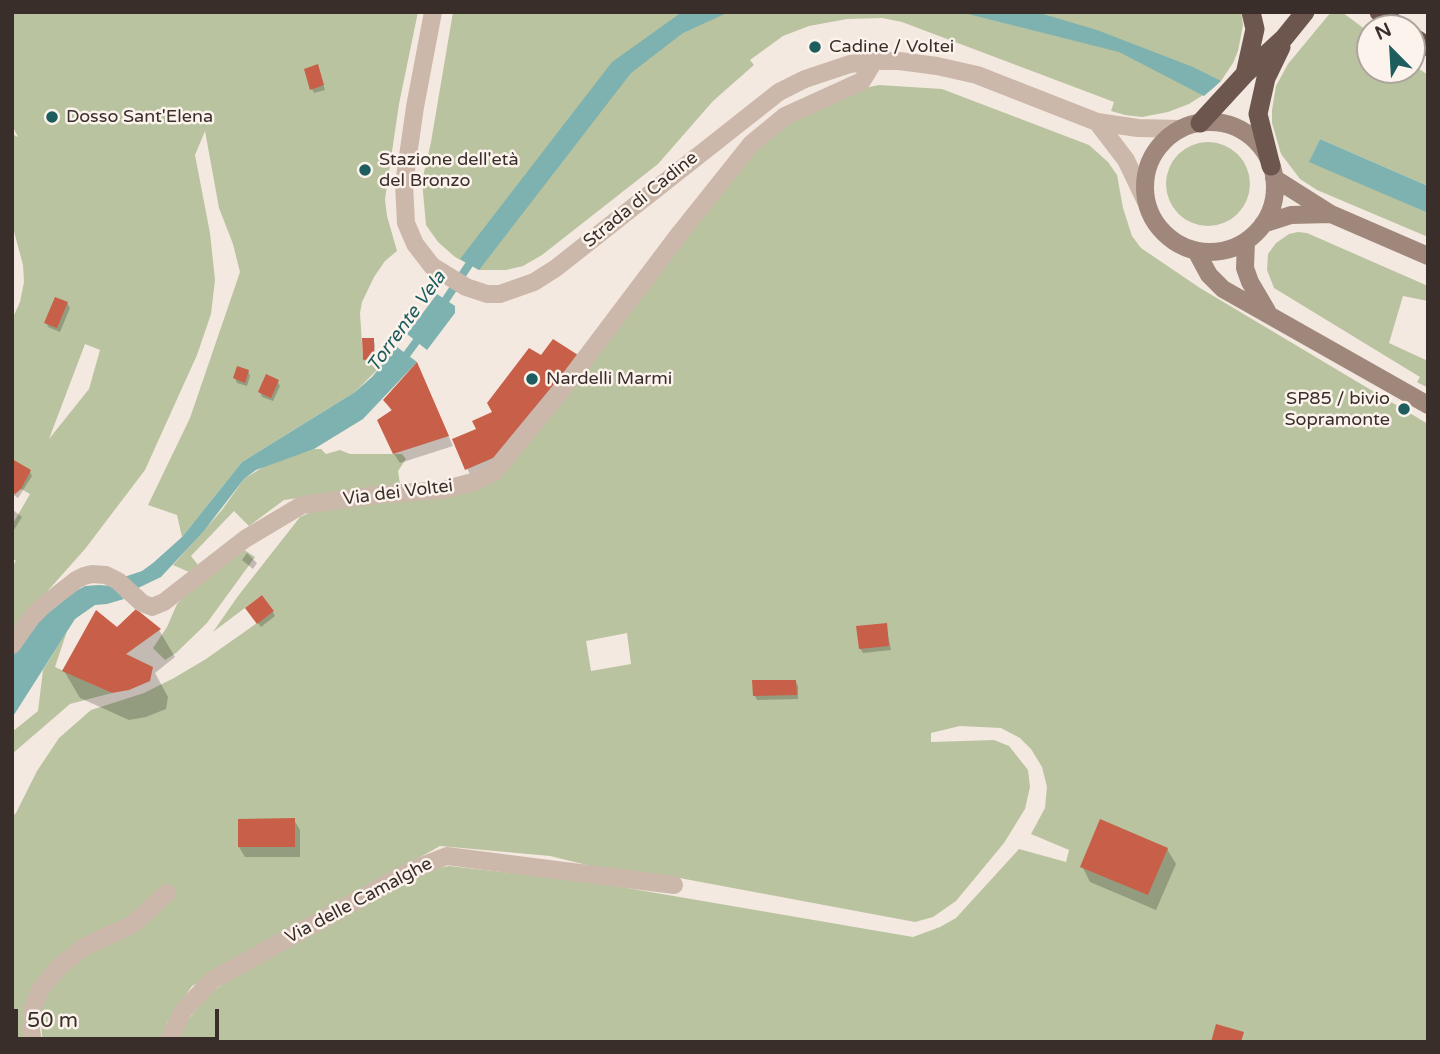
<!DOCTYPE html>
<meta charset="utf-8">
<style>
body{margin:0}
#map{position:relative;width:1440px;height:1054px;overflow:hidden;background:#f4e9e0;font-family:"Varela Round",sans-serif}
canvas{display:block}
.frame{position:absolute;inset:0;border:14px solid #3a2e2a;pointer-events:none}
.north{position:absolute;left:1356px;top:14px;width:70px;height:70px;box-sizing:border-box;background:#fbf3ec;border:2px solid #aea49e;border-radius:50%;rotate:336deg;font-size:19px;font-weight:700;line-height:28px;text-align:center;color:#3a2e2a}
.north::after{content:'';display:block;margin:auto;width:24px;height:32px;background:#1e5d5d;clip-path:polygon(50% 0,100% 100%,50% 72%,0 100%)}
.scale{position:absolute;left:14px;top:1009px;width:205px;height:32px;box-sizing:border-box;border:4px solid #3a2e2a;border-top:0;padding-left:9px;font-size:21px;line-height:24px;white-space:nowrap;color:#3a2e2a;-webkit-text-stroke:5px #fbf3ec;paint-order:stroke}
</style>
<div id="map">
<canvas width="1440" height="1054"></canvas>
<div class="frame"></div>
<div class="north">N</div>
<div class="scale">50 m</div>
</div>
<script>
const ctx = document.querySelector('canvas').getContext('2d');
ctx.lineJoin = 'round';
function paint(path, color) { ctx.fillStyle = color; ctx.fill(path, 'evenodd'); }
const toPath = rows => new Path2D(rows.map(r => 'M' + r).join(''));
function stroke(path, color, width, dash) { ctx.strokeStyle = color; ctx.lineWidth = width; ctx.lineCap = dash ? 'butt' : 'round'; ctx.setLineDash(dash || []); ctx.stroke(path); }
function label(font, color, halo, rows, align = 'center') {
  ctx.font = font + ' "Varela Round",sans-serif'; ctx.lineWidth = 5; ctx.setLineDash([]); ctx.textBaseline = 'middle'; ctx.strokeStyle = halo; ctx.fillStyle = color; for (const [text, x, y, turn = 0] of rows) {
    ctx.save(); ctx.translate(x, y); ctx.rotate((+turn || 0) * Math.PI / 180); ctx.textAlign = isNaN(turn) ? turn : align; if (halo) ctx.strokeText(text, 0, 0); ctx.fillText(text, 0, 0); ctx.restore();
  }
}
paint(toPath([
 [12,12,418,12,399,104,385,199,387,216,397,251,385,261,374,277,362,302,360,313,363,360,374,359,382,365,355,392,242,462,182,537,177,515,148,505,190,418,240,272,233,244,219,208,205,131,195,155,210,233,215,280,211,314,197,355,145,470,85,549,12,631,12,568,16,560,12,561,12,525,30,494,12,484,12,311,14,315,20,302,24,282,23,265,12,224,12,134,18,137,12,125],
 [85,344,100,350,89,389,49,439],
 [453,12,1241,12,1243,25,1238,51,1233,63,1221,81,1211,90,1189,104,1168,112,1142,117,1125,115,1111,111,1114,102,902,22,882,18,847,19,809,26,783,36,750,60,754,65,713,101,658,164,542,255,523,266,506,270,479,270,455,257,438,242,426,225,422,181,431,142],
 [1331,12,1342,12,1370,33,1370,70,1412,70,1412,64,1428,75,1428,186,1320,139,1310,161,1428,213,1428,237,1317,190,1300,179,1281,154,1272,123,1272,110,1276,86,1288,64],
 [879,85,942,89,1089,145,1108,162,1117,175,1123,208,1132,236,1141,248,1200,288,1428,424,1428,1042,178,1042,182,1027,210,993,250,965,426,871,449,866,592,882,913,937,940,927,956,918,1019,849,1066,862,1069,850,1031,834,1045,808,1047,787,1042,767,1031,749,1020,738,1001,728,960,726,931,733,931,742,994,740,1009,746,1028,770,1030,787,1025,809,1004,843,956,901,933,917,915,922,674,877,599,868,550,856,440,846,192,986,167,1023,161,1042,46,1042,42,1036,41,1022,25,1021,25,1042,12,1042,12,816,16,813,37,771,59,738,91,710,144,693,174,678,206,659,274,611,262,595,213,632,238,596,300,517,315,510,481,487,731,176,784,124,860,89],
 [627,633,631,664,591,671,586,641],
 '1166 184a42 42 0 1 1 84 0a42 42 0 1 1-84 0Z',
 [1298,232,1307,233,1428,286,1428,301,1403,296,1389,343,1428,361,1428,388,1417,382,1420,377,1274,288,1267,270,1268,254,1276,243,1289,234],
 [314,449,321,449,326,454,340,450,350,454,402,454,406,459,398,471,400,484,284,500,249,526,234,511,191,556,198,565,189,572,173,565,222,510,244,479,268,464],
 [243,549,255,557,207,623,176,653,165,660,153,648,167,627,177,604,197,584],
 [67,631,55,667,112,693,70,704,12,754,12,732,38,711,43,670]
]), '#bac39f');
paint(toPath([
 [682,12,729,12,683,33,631,73,479,270,460,259,612,62],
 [960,12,1036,12,1097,30,1193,67,1221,81,1204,96,1119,52],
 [1320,139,1428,186,1428,213,1309,162],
 [437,294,455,306,455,313,427,350,407,334],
 [397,347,417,362,363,419,314,449,256,470,244,479,203,532,161,577,136,589,124,577,142,571,153,563,182,537,242,462,355,392,372,377],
 [99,585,112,586,124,599,107,604,95,605,75,619,12,718,12,655,37,622,72,593,85,586]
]), '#7eb2b0');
paint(toPath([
 [319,71,325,90,314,93,312,89],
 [67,303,70,308,60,332,48,327,46,322],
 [373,339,375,344,375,363,367,364,365,359],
 [577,356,503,471,472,479,454,440,478,430,542,357],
 [417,365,453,446,400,463,394,454,392,412,385,400],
 [248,371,250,376,247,386,237,383,235,378],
 [277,381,280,386,273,401,262,397,260,392],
 [12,461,30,472,32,476,18,498,12,494],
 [12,509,22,517,12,533],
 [247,553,257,563,253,569,242,560],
 [250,612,273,612,275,616,261,627],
 [886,625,891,650,863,653,860,648],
 [117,629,159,630,175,657,155,673,168,697,166,709,146,717,129,720,80,698,64,671],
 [795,681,798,686,798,699,757,700,755,696],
 [294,820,300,830,300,857,245,857,239,847],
 [1167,849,1176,864,1156,910,1090,882,1082,866]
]), '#0003');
stroke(toPath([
 [441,307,474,257],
 [402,361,421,335]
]), '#7eb2b0', 8);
paint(toPath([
 [318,64,324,85,310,90,304,69],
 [55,297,68,302,57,328,44,323],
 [362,338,374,338,374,359,363,360],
 [553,339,578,355,493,458,465,470,452,439,476,429,472,421,492,412,487,403,529,348,541,355],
 [417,362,449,436,393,454,377,420,392,410,383,400],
 [237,366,249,370,245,383,233,378],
 [266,374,279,380,271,398,258,392],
 [12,459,31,470,21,489,15,494,12,492],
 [262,595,274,611,257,624,245,608],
 [136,609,161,629,126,654,153,667,150,681,129,690,112,693,62,671,96,610,117,627],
 [887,623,889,646,859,649,856,626],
 [752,680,796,680,797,695,753,696],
 [295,818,295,847,238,847,238,819],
 [1100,819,1168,848,1148,895,1080,867],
 [1216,1024,1244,1032,1241,1042,1211,1042]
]), '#c85f49');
stroke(toPath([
 [12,645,31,618,43,606,76,580,84,576,92,574,106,575,118,581,142,603,152,607,164,602,245,539,302,505,376,495,442,490,473,482,494,472,560,392,680,233,751,144,785,116,862,81,874,61],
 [33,1042,31,1030,33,1007,40,990,60,966,84,947,133,924,167,893],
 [168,1042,183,1011,212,980,414,869,447,856,674,885]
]), '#ccb8ab', 18);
stroke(toPath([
 [433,12,415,107,404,184,406,223,415,244,432,266,466,287,487,294,500,294,534,282,556,268,779,92,805,79,850,64,874,61,899,61,937,66,977,75,1097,122,1138,128,1181,129],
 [1097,122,1126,160,1146,202]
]), '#ccb8ab', 18);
stroke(toPath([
 '1145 187a65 65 0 1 1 130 0a65 65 0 1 1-130 0Z',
 [1274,178,1331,214,1428,256],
 [1263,224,1291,215,1331,214],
 [1246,241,1245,268,1250,282,1267,311],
 [1196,251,1209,275,1223,289,1428,405]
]), '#a0877c', 18);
stroke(toPath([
 [1379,12,1401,28],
 [1412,36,1428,47],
 [1245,74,1255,29,1251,12],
 [1200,123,1245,74,1284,38,1305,12],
 [1271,166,1258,114,1266,78,1281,47]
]), '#6c564e', 19);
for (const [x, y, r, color] of [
 [815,47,7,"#1e5d5d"],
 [52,117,7,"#1e5d5d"],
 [365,170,7,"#1e5d5d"],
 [532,379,7,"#1e5d5d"],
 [1404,409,7,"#1e5d5d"]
]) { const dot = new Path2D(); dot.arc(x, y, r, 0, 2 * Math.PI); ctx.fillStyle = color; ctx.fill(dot); stroke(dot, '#fbf3ec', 2.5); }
label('18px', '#3a2e2a', '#fbf3ec', [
 ["Cadine / Voltei",829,47],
 ["Dosso Sant'Elena",66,117],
 ["Stazione dell'età",379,160],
 ["del Bronzo",379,181],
 ["Nardelli Marmi",546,379],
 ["SP85 / bivio",1390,399,"right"],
 ["Sopramonte",1390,420,"right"]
], 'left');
label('18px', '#3a2e2a', '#fbf3ec', [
 ["Strada di Cadine",641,200,-39],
 ["Via dei Voltei",398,493,-7],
 ["Via delle Camalghe",359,901,-28]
]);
label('italic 19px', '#1e5d5d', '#fbf3ec', [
 ["Torrente Vela",407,322,-54]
]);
</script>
